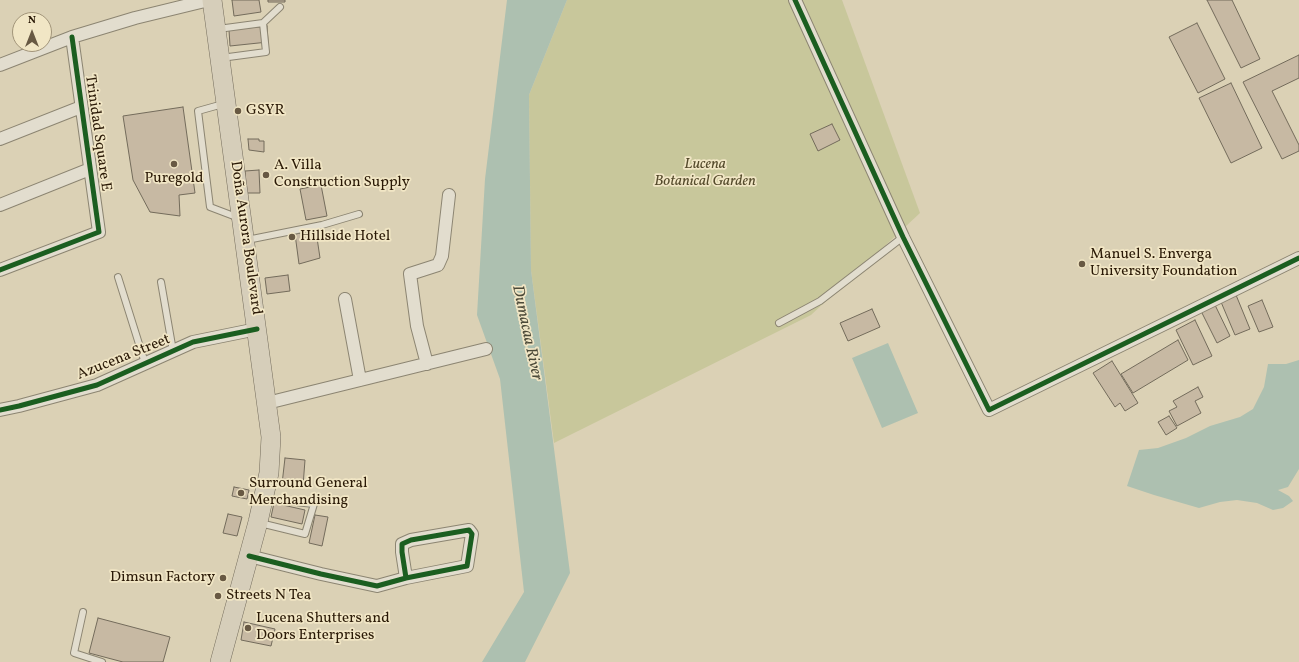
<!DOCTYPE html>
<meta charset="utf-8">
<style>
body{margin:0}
#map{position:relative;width:1299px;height:662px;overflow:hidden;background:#dbd1b5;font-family:Vollkorn,serif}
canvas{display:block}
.north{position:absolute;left:12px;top:12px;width:40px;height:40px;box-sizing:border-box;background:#f1e6c5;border:1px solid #a19479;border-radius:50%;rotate:0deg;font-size:11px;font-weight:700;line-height:16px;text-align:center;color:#2a1906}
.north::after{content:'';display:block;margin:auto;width:14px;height:18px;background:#685943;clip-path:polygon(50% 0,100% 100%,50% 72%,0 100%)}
</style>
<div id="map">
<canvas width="1299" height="662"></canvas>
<div class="north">N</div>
</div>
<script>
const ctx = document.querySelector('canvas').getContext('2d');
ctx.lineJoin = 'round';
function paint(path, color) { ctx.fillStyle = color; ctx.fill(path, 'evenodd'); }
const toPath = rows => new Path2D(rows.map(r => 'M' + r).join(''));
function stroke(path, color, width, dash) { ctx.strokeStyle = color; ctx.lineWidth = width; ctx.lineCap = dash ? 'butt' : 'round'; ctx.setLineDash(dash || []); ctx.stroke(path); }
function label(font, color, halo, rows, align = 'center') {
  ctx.font = font + ' Vollkorn,serif'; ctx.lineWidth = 3.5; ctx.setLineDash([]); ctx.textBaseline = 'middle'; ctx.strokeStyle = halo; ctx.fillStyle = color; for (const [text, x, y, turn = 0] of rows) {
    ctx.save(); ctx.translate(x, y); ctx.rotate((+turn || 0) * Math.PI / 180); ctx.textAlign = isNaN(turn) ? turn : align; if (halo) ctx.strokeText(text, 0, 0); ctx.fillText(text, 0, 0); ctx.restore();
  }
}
paint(toPath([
 [567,0,842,0,920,213,811,315,554,443,531,270,529,95]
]), '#c8c79b');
paint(toPath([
 [507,0,567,0,529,95,531,270,570,573,525,662,482,662,524,592,500,379,477,315,485,179],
 [888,343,918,413,882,428,852,358],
 [1299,360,1299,469,1288,487,1278,490,1289,496,1293,501,1283,508,1273,510,1257,503,1237,500,1220,502,1199,508,1154,495,1127,486,1139,450,1158,448,1186,438,1210,426,1240,417,1253,409,1264,387,1268,364,1286,364]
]), '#adc0b0');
const building = toPath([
 [232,0,259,0,261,12,234,16,232,0],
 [268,0,285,0,285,2,268,2,268,0],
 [1207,0,1232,0,1260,59,1241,68,1207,0],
 [1197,23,1225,79,1198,93,1169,37,1197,23],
 [267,26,268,42,230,46,229,30,267,26],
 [1299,55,1299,78,1272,91,1299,145,1299,151,1282,159,1243,82,1299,55],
 [1231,83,1262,148,1231,163,1199,98,1231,83],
 [183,107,195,193,179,195,180,216,150,212,133,180,123,116,183,107],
 [832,124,840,140,818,151,810,134,832,124],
 [248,139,259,139,259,141,264,141,264,152,249,150,248,139],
 [259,170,260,193,246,193,245,171,259,170],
 [321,185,327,216,306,220,300,189,321,185],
 [316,231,320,258,299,264,295,234,316,231],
 [288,275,290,291,267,294,265,278,288,275],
 [1236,295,1250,329,1235,335,1221,302,1236,295],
 [1262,300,1273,327,1259,332,1248,306,1262,300],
 [1215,305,1230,336,1217,343,1201,311,1215,305],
 [872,309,880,327,848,341,840,323,872,309],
 [1195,320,1212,356,1193,365,1176,330,1195,320],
 [1178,340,1188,360,1133,393,1121,374,1178,340],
 [1112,361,1138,403,1125,411,1120,403,1115,407,1093,373,1112,361],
 [1198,387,1203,397,1195,401,1201,413,1177,426,1169,411,1177,407,1173,401,1198,387],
 [1169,416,1177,428,1166,435,1158,422,1169,416],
 [285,458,305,460,303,486,282,484,285,458],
 [234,487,249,490,247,499,232,496,234,487],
 [274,503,305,510,302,524,271,517,274,503],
 [228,514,242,517,237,536,223,533,228,514],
 [315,515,328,517,322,546,309,543,315,515],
 [98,618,170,637,163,662,123,662,89,653,98,618],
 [244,622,275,629,271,646,241,640,244,622]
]);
paint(building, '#c7b9a3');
stroke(building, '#736b5b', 1);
const service = toPath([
 [218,29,263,23,280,7],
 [221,58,266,52,263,23],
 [223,104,198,111,210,207,239,218],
 [247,240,322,225,359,214],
 [118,277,145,363],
 [161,282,173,351],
 [779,323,820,301,903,237],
 [260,523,305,534,314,504,266,499],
 [83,612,74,653,102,662]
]);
const minor = toPath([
 [795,0,903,237,989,410,1299,258],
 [0,65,72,37,135,18,209,0],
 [0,139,81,107],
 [0,205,90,169],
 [0,270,99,232,72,37],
 [345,299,360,380],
 [427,364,417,326,410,274,438,265,442,256,449,195],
 [267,403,486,349],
 [0,410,19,406,97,385,193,342,257,329],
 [249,556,321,574,377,586,406,578,467,566,472,534,469,530,411,540,402,544,402,552,406,578]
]);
const primary = toPath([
 [212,0,271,437,269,473,258,522,220,662]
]);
stroke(service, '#8c8572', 8);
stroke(minor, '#8c8572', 14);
stroke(primary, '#736b5b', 20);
stroke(service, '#e2ddce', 6);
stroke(minor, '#e2ddce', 12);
stroke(primary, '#d6ceba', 19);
stroke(toPath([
 [795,0,903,237,989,410,1299,258],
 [0,270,99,232,72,37],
 [0,410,19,406,97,385,193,342,257,329],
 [249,556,321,574,377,586,406,578,467,566,472,534,469,530,411,540,402,544,402,552,406,578]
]), '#1b5e20', 5);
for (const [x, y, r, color] of [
 [238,111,4,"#685943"],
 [174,164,4,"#685943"],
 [266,175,4,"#685943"],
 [292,237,4,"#685943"],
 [1082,264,4,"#685943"],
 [241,493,4,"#685943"],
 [223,578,4,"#685943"],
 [218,596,4,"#685943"],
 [248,628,4,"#685943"]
]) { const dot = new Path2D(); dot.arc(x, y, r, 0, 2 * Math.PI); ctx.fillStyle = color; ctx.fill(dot); stroke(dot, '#f1e6c5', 1.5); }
label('15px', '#2a1906', '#f1e6c5', [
 ["GSYR",246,111],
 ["A. Villa",274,166],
 ["Construction Supply",274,183],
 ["Puregold",174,179,"center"],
 ["Hillside Hotel",300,237],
 ["Manuel S. Enverga",1090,255],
 ["University Foundation",1090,272],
 ["Surround General",249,484],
 ["Merchandising",249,501],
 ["Dimsun Factory",215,578,"right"],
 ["Streets N Tea",226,596],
 ["Lucena Shutters and",256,619],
 ["Doors Enterprises",256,636]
], 'left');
label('15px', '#2a1906', '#f1e6c5', [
 ["Trinidad Square E",97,133,82],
 ["Doña Aurora Boulevard",245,238,82],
 ["Azucena Street",124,358,-22]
]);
label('italic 15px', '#554b2c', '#f1e6c5', [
 ["Lucena",705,165],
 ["Botanical Garden",705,182]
]);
label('italic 16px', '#4b4938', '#f1e6c5', [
 ["Dumacaa River",526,333,78]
]);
</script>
